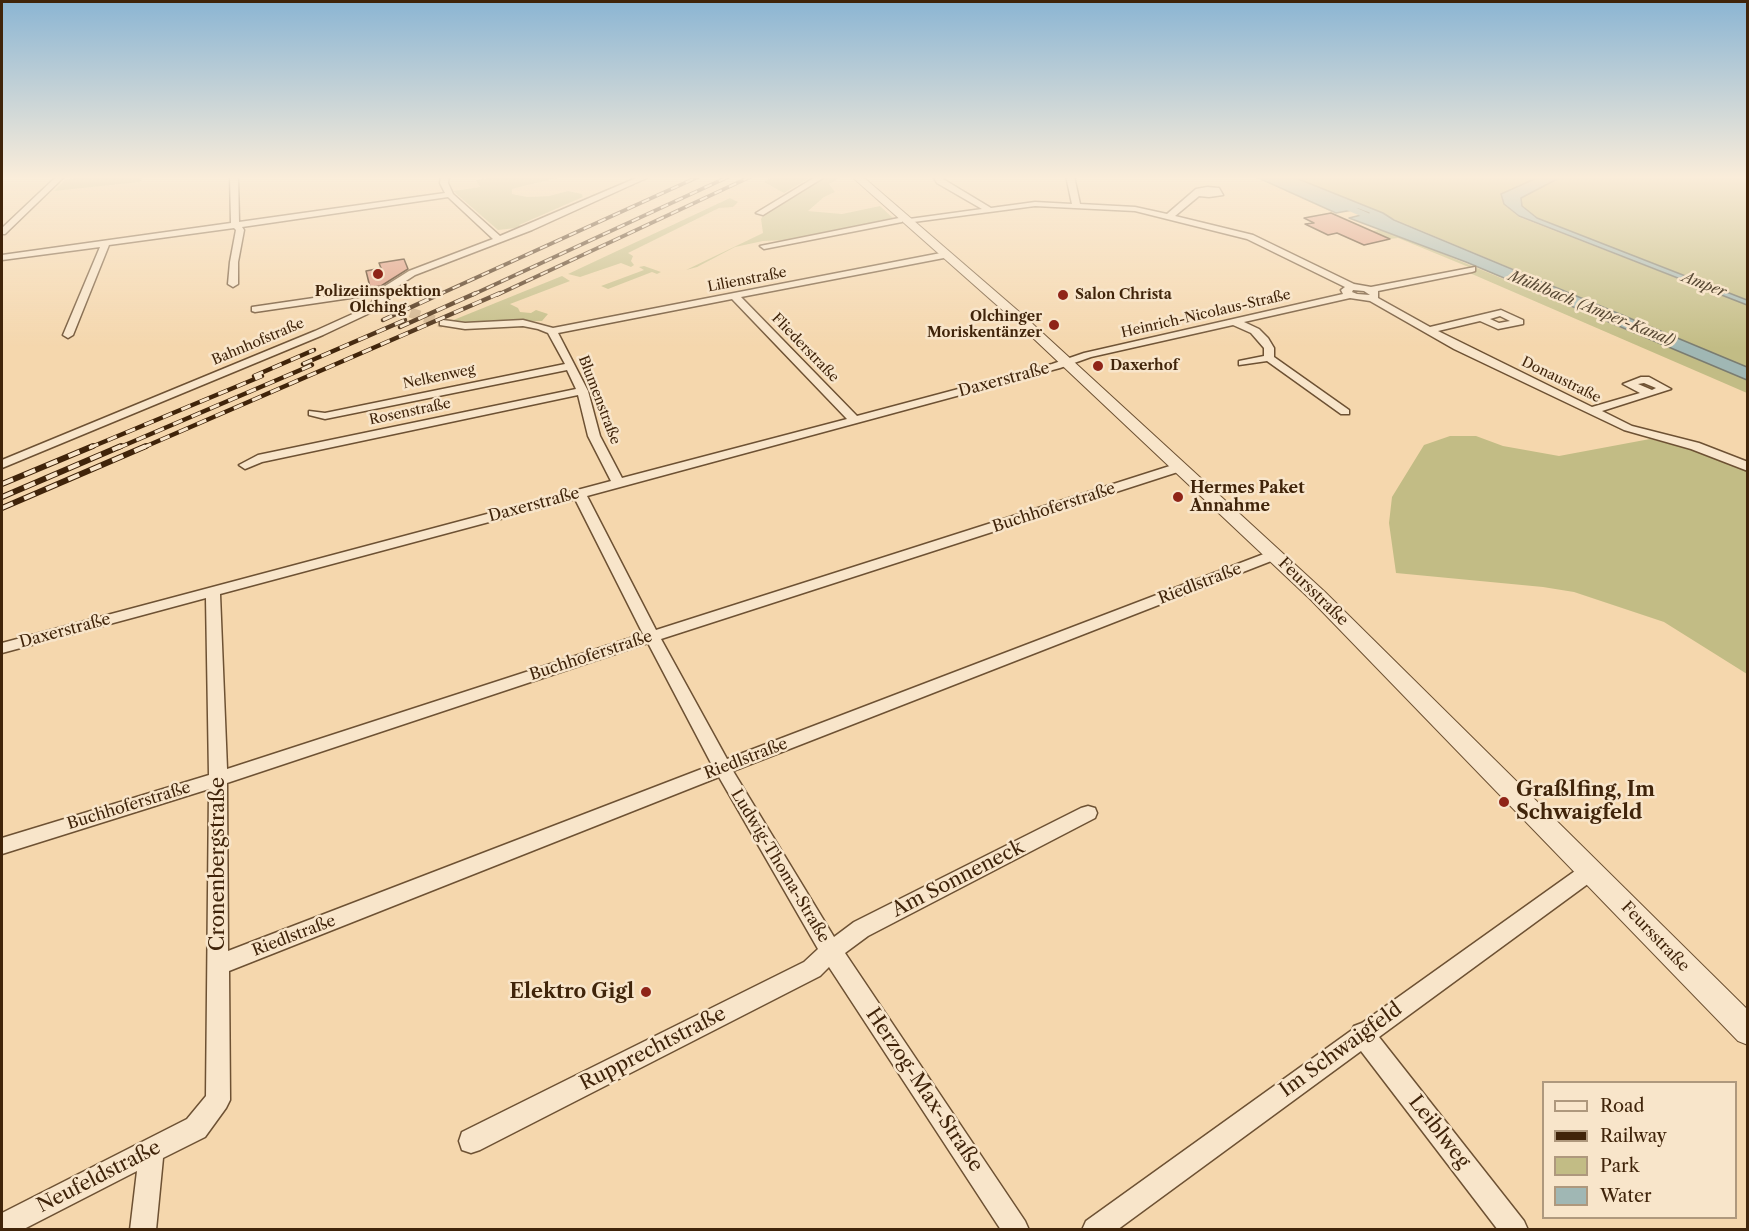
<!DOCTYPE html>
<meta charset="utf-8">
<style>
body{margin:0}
#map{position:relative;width:1749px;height:1231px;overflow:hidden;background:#f5d7ad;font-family:"Libre Caslon Text",serif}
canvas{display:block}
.frame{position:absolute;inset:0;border:3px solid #40240a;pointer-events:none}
.legend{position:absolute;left:1542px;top:1081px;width:195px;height:138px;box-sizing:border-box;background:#f8e5ca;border:2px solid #ae987d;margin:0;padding:8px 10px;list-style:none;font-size:18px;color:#40240a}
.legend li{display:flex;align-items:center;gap:12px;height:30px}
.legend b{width:30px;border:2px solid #ae987d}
</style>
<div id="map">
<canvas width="1749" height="1231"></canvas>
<div class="frame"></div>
<ul class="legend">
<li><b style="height:8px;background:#f8e5ca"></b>Road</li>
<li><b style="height:8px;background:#40240a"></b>Railway</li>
<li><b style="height:16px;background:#c2bc85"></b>Park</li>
<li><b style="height:16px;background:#a0b7b4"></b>Water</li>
</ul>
</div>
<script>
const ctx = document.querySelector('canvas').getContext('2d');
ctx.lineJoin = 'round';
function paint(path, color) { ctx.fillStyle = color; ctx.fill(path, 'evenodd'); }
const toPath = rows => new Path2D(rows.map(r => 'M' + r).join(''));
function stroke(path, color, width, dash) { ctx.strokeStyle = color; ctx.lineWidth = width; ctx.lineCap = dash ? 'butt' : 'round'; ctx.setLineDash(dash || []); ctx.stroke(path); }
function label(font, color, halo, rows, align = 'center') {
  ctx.font = font + ' "Libre Caslon Text",serif'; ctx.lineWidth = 5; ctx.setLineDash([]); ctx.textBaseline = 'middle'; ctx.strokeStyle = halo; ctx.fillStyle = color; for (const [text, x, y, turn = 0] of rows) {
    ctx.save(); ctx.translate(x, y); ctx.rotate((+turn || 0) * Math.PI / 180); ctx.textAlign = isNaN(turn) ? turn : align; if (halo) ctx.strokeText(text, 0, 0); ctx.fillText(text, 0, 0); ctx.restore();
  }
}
paint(toPath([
 [84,176,144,176,140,182,54,191,65,180],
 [499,176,565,176,512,189,512,194,528,197,549,196,568,191,582,194,583,197,519,225,525,227,498,230,453,191,480,187,476,180],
 [773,176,813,176,784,193,764,182],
 [829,176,843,176,829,184,835,192,824,197,808,211,842,214,880,206,893,218,790,240,763,241,735,247,697,267,686,270,763,233,761,219,765,212],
 [1291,176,1541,176,1510,189,1504,204,1519,217,1747,305,1747,367],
 [1563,176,1747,176,1747,300,1537,218,1522,206,1521,198,1528,192],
 [730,198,738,202,733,207,719,208,628,253,633,256,631,261,634,265,631,267,621,263,580,277,568,274],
 [1383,229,1747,380,1747,393,1465,271,1471,268,1398,238,1390,239,1372,231],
 [644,266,661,272,657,274,652,272,608,289,601,286,644,270,639,267],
 [562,276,570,281,510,304,518,308,520,312,531,313,536,310,548,314,542,321,467,323,451,321],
 [1450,436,1476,436,1503,446,1559,456,1650,439,1747,463,1747,674,1664,622,1574,592,1543,587,1396,573,1389,523,1392,497,1424,445]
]), '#c2bc85');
const water = toPath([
 [1254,176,1291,176,1383,213,1394,220,1747,367,1747,380,1466,262,1349,218,1369,213,1358,209,1336,213,1254,176],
 [1541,176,1563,176,1521,198,1522,206,1537,218,1747,300,1747,305,1519,216,1504,204,1501,194,1541,176]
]);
paint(water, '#a0b7b4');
stroke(water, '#7a7c70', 1.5);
paint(toPath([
 [1328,198,1334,198,1395,225,1386,227,1328,202,1328,198]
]), '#a0b7b4');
const building = toPath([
 [1331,213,1390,239,1364,245,1337,233,1328,235,1305,224,1314,223,1304,218,1331,213],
 [404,259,408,269,381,286,370,287,366,271,381,268,379,263,404,259]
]);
paint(building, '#dd9880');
stroke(building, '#40240a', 1.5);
stroke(toPath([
 [396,308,443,323]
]), '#d1b38c', 10, [10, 5]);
const minor = toPath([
 [57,176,65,176,5,234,2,234,2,228,57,176],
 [230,176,238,176,239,222,445,193,440,183,441,176,449,176,448,183,453,194,500,236,641,176,651,176,532,230,415,275,389,292,383,302,399,306,399,310,379,306,374,311,323,335,2,468,2,460,315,331,368,307,378,294,255,312,252,311,252,307,382,288,409,271,493,239,448,197,242,227,244,230,238,262,238,284,233,287,228,284,230,262,236,230,234,228,109,245,73,335,68,338,63,335,100,247,2,260,2,255,231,223,230,176],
 [817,176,826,176,763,215,756,213,817,176],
 [936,176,945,176,943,179,991,208,1035,202,1072,204,1066,176,1074,176,1080,204,1135,207,1167,214,1196,189,1207,187,1219,188,1223,195,1209,197,1199,196,1175,216,1253,235,1354,284,1371,287,1475,267,1475,271,1472,272,1378,291,1378,298,1430,327,1501,310,1523,320,1523,324,1498,329,1480,321,1438,331,1592,407,1640,393,1623,384,1641,377,1649,377,1671,389,1602,411,1632,426,1699,443,1748,462,1748,471,1691,449,1624,430,1454,349,1370,301,1350,298,1244,322,1259,329,1268,338,1274,348,1274,357,1349,410,1349,414,1341,414,1267,361,1239,365,1239,361,1264,356,1264,348,1251,333,1233,325,1091,357,1060,368,587,496,656,630,1176,464,1180,463,1186,467,1184,470,661,639,727,759,1269,552,1279,552,1281,555,1279,558,733,771,834,937,854,922,1081,808,1088,806,1095,808,1097,813,1095,818,868,936,845,953,1025,1221,1029,1230,1001,1230,829,967,820,976,480,1150,471,1153,462,1150,459,1141,462,1132,804,962,818,949,719,777,229,971,230,1100,226,1108,205,1137,163,1158,156,1230,130,1230,137,1171,22,1230,2,1230,2,1213,187,1119,206,1096,209,789,2,854,2,838,209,775,206,598,2,653,2,643,611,481,588,436,578,395,262,462,245,469,239,465,258,455,576,389,567,370,325,419,309,415,309,411,325,413,565,364,548,333,538,329,523,326,465,329,440,325,440,321,443,320,465,323,523,320,553,328,946,252,949,253,949,257,741,297,857,416,1052,364,1084,353,1343,294,1341,290,1345,287,1247,239,1135,211,1035,206,906,223,905,221,909,219,982,209,937,183,934,178,936,176],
 [1353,290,1364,291,1370,295,1357,294,1352,292,1353,290],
 [732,299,847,419,622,478,600,436,588,391,558,333,732,299],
 [1500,316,1510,321,1499,323,1490,319,1500,316],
 [1644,383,1656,388,1652,390,1638,384,1644,383],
 [575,499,643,634,227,769,220,594,575,499],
 [648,643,712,765,228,951,227,783,648,643],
 [899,218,902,218,902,222,764,249,760,246,899,218],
 [1589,864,1596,866,1599,872,1596,878,1379,1037,1524,1221,1528,1230,1498,1230,1361,1051,1117,1230,1082,1230,1086,1221,1352,1030,1354,1026,1362,1023,1582,866,1589,864]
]);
const tertiary = toPath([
 [851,176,862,176,1024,316,1325,592,1748,1010,1748,1045,1738,1041,1311,600,1016,322,851,176]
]);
stroke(minor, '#6d5133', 3);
stroke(tertiary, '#6d5133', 2);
paint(minor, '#f8e5ca');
paint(tertiary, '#f8e5ca');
const railFar2 = toPath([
 [438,295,700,176],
 [472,295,730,176],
 [497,295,752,176]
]);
const railFar1 = toPath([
 [383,320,442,293],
 [400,327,476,293],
 [303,364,405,320],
 [254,376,314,350],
 [89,448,262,376],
 [118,448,312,365],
 [142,448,500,293]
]);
const rail = toPath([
 [2,484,93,446],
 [2,497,121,446],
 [2,508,146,446]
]);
stroke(railFar2, '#40240a', 4);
stroke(railFar1, '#40240a', 4.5);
stroke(rail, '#40240a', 6);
stroke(railFar2, '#f8e5ca', 2, [8]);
stroke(railFar1, '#f8e5ca', 3, [10]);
stroke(rail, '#f8e5ca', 4, [12]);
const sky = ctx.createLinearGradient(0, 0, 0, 348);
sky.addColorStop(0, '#8bb5d3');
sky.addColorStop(0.51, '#faedda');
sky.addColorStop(1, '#faedda00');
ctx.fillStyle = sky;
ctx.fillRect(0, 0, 1749, 348);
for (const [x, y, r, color] of [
 [378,274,6,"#8f2418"],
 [1063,295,6,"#8f2418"],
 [1054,325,6,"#8f2418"],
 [1098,366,6,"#8f2418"],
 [1178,497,6,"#8f2418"],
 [1504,802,6,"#8f2418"],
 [646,992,6,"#8f2418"]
]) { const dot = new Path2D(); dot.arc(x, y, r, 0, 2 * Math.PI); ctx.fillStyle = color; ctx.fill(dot); stroke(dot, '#f8e5ca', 2); }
label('14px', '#40240a', '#f8e5ca', [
 ["Lilienstraße",747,280,-11],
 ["Heinrich-Nicolaus-Straße",1206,314,-13],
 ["Bahnhofstraße",258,342,-23],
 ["Fliederstraße",805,348,46],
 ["Nelkenweg",439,377,-12],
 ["Donaustraße",1561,380,26],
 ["Blumenstraße",599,400,69],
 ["Rosenstraße",410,412,-12]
]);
label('bold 14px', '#40240a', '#f8e5ca', [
 ["Polizeiinspektion",378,292,"center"],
 ["Olching",378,308,"center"],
 ["Salon Christa",1075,295],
 ["Olchinger",1042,317,"right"],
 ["Moriskentänzer",1042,333,"right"],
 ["Daxerhof",1110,366]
], 'left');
label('italic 15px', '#584934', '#f8e5ca', [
 ["Amper",1704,285,21],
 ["Mühlbach (Amper-Kanal)",1592,309,22]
]);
label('16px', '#40240a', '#f8e5ca', [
 ["Daxerstraße",1004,380,-15],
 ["Daxerstraße",534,505,-15],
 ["Buchhoferstraße",1054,508,-18],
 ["Riedlstraße",1200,584,-21],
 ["Feursstraße",1313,592,44],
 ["Daxerstraße",65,631,-15],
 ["Buchhoferstraße",591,656,-18],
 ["Riedlstraße",746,759,-21],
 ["Buchhoferstraße",129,806,-17],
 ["Ludwig-Thoma-Straße",780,866,59],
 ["Riedlstraße",294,936,-21],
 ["Feursstraße",1655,937,46]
]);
label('bold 16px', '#40240a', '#f8e5ca', [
 ["Hermes Paket",1190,488],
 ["Annahme",1190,506]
], 'left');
label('bold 20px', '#40240a', '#f8e5ca', [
 ["Graßlfing, Im",1516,790],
 ["Schwaigfeld",1516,813],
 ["Elektro Gigl",634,992,"right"]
], 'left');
label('20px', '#40240a', '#f8e5ca', [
 ["Cronenbergstraße",218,864,-90],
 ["Am Sonneneck",958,879,-27],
 ["Rupprechtstraße",653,1049,-27],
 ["Im Schwaigfeld",1341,1050,-36],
 ["Herzog-Max-Straße",924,1090,56],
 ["Leiblweg",1439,1132,52],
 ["Neufeldstraße",99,1177,-27]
]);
</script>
